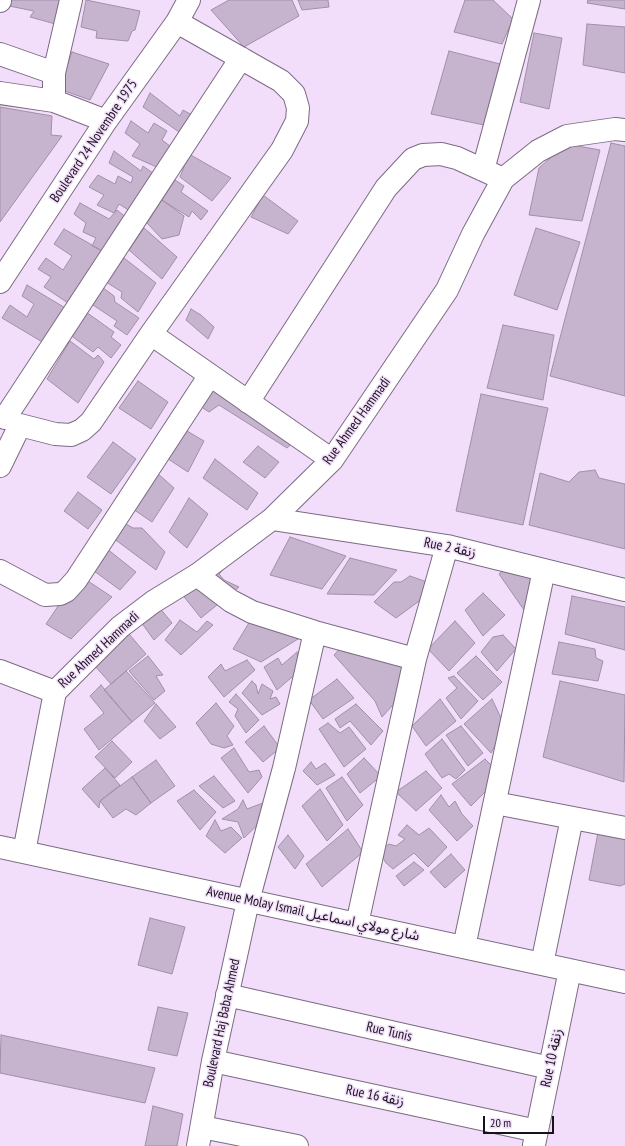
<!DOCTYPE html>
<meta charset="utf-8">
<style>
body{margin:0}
#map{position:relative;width:625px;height:1146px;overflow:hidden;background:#f2defa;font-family:"PT Sans Narrow",sans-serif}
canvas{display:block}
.scale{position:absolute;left:483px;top:1116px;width:71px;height:18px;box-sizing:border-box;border:2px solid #19121c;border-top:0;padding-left:5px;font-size:12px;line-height:14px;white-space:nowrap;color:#19121c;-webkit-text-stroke:3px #f2defa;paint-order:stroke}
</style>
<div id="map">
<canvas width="625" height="1146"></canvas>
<div class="scale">20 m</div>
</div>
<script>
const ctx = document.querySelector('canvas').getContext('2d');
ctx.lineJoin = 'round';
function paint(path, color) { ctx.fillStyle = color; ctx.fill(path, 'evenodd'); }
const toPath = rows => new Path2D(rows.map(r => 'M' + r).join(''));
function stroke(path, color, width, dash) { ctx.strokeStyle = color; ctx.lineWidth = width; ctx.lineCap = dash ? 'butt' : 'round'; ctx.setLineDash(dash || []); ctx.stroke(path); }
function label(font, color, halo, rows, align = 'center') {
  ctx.font = font + ' "PT Sans Narrow","Noto Sans Arabic",sans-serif'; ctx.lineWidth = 3; ctx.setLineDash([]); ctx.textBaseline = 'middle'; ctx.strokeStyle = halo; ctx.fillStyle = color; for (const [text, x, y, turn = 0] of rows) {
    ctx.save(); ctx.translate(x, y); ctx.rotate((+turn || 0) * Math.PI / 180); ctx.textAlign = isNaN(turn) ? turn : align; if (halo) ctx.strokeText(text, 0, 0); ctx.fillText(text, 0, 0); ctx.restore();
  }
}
const building = toPath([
 [10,0,61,0,59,25,30,17,34,11,9,6,10,0],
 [86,0,140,11,135,30,132,31,128,41,96,38,97,31,81,27,86,0],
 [229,0,292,0,299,16,244,47,211,10,229,0],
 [298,0,328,0,329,7,302,10,298,0],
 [465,0,493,0,513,19,502,44,454,32,465,0],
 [588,0,625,0,625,9,587,3,588,0],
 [587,24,625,27,625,73,583,65,587,24],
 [534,33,562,38,549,109,520,102,534,33],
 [449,51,504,65,489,126,431,114,449,51],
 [72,52,109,64,90,100,59,89,72,52],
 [150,93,180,116,183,110,194,116,182,134,143,107,150,93],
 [0,107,52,116,51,135,62,136,0,222,0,107],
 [131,121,148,133,154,123,167,131,162,140,174,149,161,169,132,156,140,144,125,133,131,121],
 [611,143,625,146,625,396,550,376,611,143],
 [566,144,600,150,582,221,529,215,539,168,566,144],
 [114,151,141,171,143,166,157,176,130,211,119,204,114,213,97,205,104,195,89,187,98,175,115,184,118,176,131,183,133,177,109,163,114,151],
 [189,154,231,178,212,201,180,177,189,154],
 [175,180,184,186,181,192,208,211,201,220,192,211,189,217,162,200,175,180],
 [263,195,298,221,288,234,251,217,263,195],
 [162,200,184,216,179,235,162,239,147,223,162,200],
 [80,203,109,219,117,210,128,219,106,253,92,246,96,238,83,232,86,223,74,214,80,203],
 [144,228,177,257,162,279,129,250,144,228],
 [536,228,580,242,557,310,514,295,536,228],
 [64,229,106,253,71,305,44,287,51,277,38,269,46,258,63,270,72,256,54,244,64,229],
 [124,258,156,283,138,312,121,298,122,292,106,282,124,258],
 [27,285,67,309,44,343,2,318,10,305,27,317,34,304,22,296,27,285],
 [102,287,114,296,115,302,139,318,127,335,114,326,117,321,90,303,102,287],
 [191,309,201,315,214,327,208,339,186,320,191,309],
 [86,312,114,332,111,337,121,345,111,358,98,347,93,352,69,334,86,312],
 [503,325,554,335,543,400,487,388,503,325],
 [70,341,94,359,98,355,104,362,78,403,47,379,70,341],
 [138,381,168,402,151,429,119,408,138,381],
 [214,385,295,441,287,448,219,405,209,412,197,404,214,385],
 [481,394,548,408,523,525,456,511,481,394],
 [182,428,204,441,188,472,165,457,182,428],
 [113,442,136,459,111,494,87,477,113,442],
 [258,446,279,462,265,478,243,462,258,446],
 [215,459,258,493,247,510,203,478,215,459],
 [595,470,599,478,625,484,625,549,529,525,540,473,569,482,579,472,595,470],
 [156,472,174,488,152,522,130,507,156,472],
 [78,492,102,510,88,529,64,511,78,492],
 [189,498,208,514,187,548,169,532,189,498],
 [121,521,133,528,142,528,165,552,156,570,113,538,121,521],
 [290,537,346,556,322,589,270,575,290,537],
 [106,548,136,572,120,590,90,568,106,548],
 [518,556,544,562,524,610,499,574,518,556],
 [350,558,397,570,374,595,327,594,350,558],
 [220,563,222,571,219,574,224,580,239,587,201,618,173,583,220,563],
 [79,575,112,597,71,639,46,624,79,575],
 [410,576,427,582,426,596,396,618,374,602,394,582,401,582,410,576],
 [483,593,505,615,483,636,465,610,483,593],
 [572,596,625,607,625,650,565,634,572,596],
 [159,607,172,623,154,640,141,622,159,607],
 [252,618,274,625,298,639,261,662,233,649,252,618],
 [180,620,197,632,207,621,213,625,181,655,165,640,180,620],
 [455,621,475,643,449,671,428,649,455,621],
 [129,634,146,654,111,684,94,665,129,634],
 [503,635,516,649,497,671,481,652,493,637,503,635],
 [559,642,595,649,596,658,603,661,598,681,552,674,559,642],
 [344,644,394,658,408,673,401,696,382,717,375,701,334,655,344,644],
 [297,652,299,671,277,690,264,667,278,658,282,665,297,652],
 [148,656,163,675,156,676,165,691,154,700,129,671,148,656],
 [476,656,502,682,483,700,457,673,476,656],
 [247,660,255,670,224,697,208,677,221,664,225,671,247,660],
 [126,671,155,703,132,722,104,690,126,671],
 [454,676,478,701,461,719,446,698,457,688,448,678,454,676],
 [337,679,354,698,323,719,309,700,337,679],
 [252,681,256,685,258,694,262,684,273,691,270,699,276,697,280,704,262,715,242,693,252,681],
 [560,681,625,695,624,782,543,757,560,681],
 [101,685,132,722,99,750,84,729,104,713,90,696,101,685],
 [236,694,259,720,246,733,235,716,238,709,229,702,236,694],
 [440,699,456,721,426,746,412,726,440,699],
 [492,699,501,718,501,735,491,753,464,724,492,699],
 [216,703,234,726,227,736,233,745,224,748,211,744,196,723,216,703],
 [156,704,176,727,160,739,144,721,156,704],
 [356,704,383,731,371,745,350,721,340,728,335,719,356,704],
 [328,723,340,733,349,727,366,749,344,767,319,729,328,723],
 [264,726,280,748,263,762,245,742,264,726],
 [461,726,483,753,468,766,446,735,461,726],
 [442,739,465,770,456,779,449,774,442,778,425,754,442,739],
 [112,741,132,762,115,778,95,757,112,741],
 [234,748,249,772,259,770,262,777,248,793,221,758,234,748],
 [364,758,381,776,360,793,347,774,364,758],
 [485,759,496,770,490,787,471,806,452,784,485,759],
 [156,760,175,786,151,803,132,777,156,760],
 [311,762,316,769,325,763,335,775,317,785,303,771,311,762],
 [105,768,120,785,100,801,99,808,82,789,105,768],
 [426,771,442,788,416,811,396,792,426,771],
 [214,776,235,801,223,808,199,786,214,776],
 [132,777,151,803,136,815,126,809,113,818,100,801,132,777],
 [342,777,363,805,347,821,326,788,342,777],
 [320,789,343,825,327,841,302,806,320,789],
 [194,790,216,812,200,830,177,801,194,790],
 [441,795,449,807,455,801,462,814,473,826,457,841,429,810,441,795],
 [243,800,247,809,263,803,270,813,244,838,238,822,222,819,238,809,243,800],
 [215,820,221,831,231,827,242,838,225,853,206,836,215,820],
 [407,825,419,835,429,828,447,847,428,867,414,853,393,869,386,863,379,851,389,844,396,846,405,839,398,835,407,825],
 [599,827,625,832,625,884,620,886,589,880,599,827],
 [348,829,363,852,322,887,306,864,348,829],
 [288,835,304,856,295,869,278,847,288,835],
 [451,854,465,870,445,888,430,872,451,854],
 [414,862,424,870,404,886,396,876,414,862],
 [150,918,185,927,172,974,138,965,150,918],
 [158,1007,188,1013,177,1056,148,1050,158,1007],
 [1,1035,155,1068,145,1103,0,1073,1,1035],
 [153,1106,183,1114,177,1146,145,1146,153,1106]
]);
paint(building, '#c6b3ce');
stroke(building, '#a18fa9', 1);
const minor = toPath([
 [0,1,0,0],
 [0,54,54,73],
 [0,93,54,101,106,121],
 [54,101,54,73,71,0],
 [483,170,529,0],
 [0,282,106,121,177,22,189,0],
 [151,334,332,460],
 [248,402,386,188,413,159,423,155,441,154,457,158,503,179],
 [5,418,241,58],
 [0,466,20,425,55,434,71,435,82,430,91,422,151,334,282,150,297,121,298,108,294,94,281,81,177,22],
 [272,519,447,546,625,590],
 [0,571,45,595,60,594,66,591,76,580,210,375],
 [197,575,231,601,252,612,315,632,415,659],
 [0,671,55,692,120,627,153,602,197,575,272,519,332,460,447,290,473,234,503,179,538,151,567,136,615,129,625,130],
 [495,803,625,828],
 [0,847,625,982],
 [24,852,55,692],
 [357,924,415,659,447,546],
 [464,947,544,570],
 [542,964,572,818],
 [227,995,550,1068],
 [213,1061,537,1131],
 [202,1127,297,1146],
 [534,1145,570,970],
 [198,1146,213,1061,248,901,284,768,315,632]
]);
stroke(minor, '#7c6b83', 24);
stroke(minor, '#fff', 22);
label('14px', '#19121c', '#f2defa', [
 ["Boulevard 24 Novembre 1975",94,141,-56],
 ["Rue Ahmed Hammadi",357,421,-54],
 ["Rue 2 زنقة",450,548,12],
 ["Rue Ahmed Hammadi",99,650,-43],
 ["Avenue Molay Ismail شارع مولاي اسماعيل",313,914,12],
 ["Boulevard Haj Baba Ahmed",222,1023,-78],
 ["Rue Tunis",389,1032,13],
 ["Rue 10 زنقة",552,1058,-78],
 ["Rue 16 زنقة",375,1096,12]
]);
</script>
